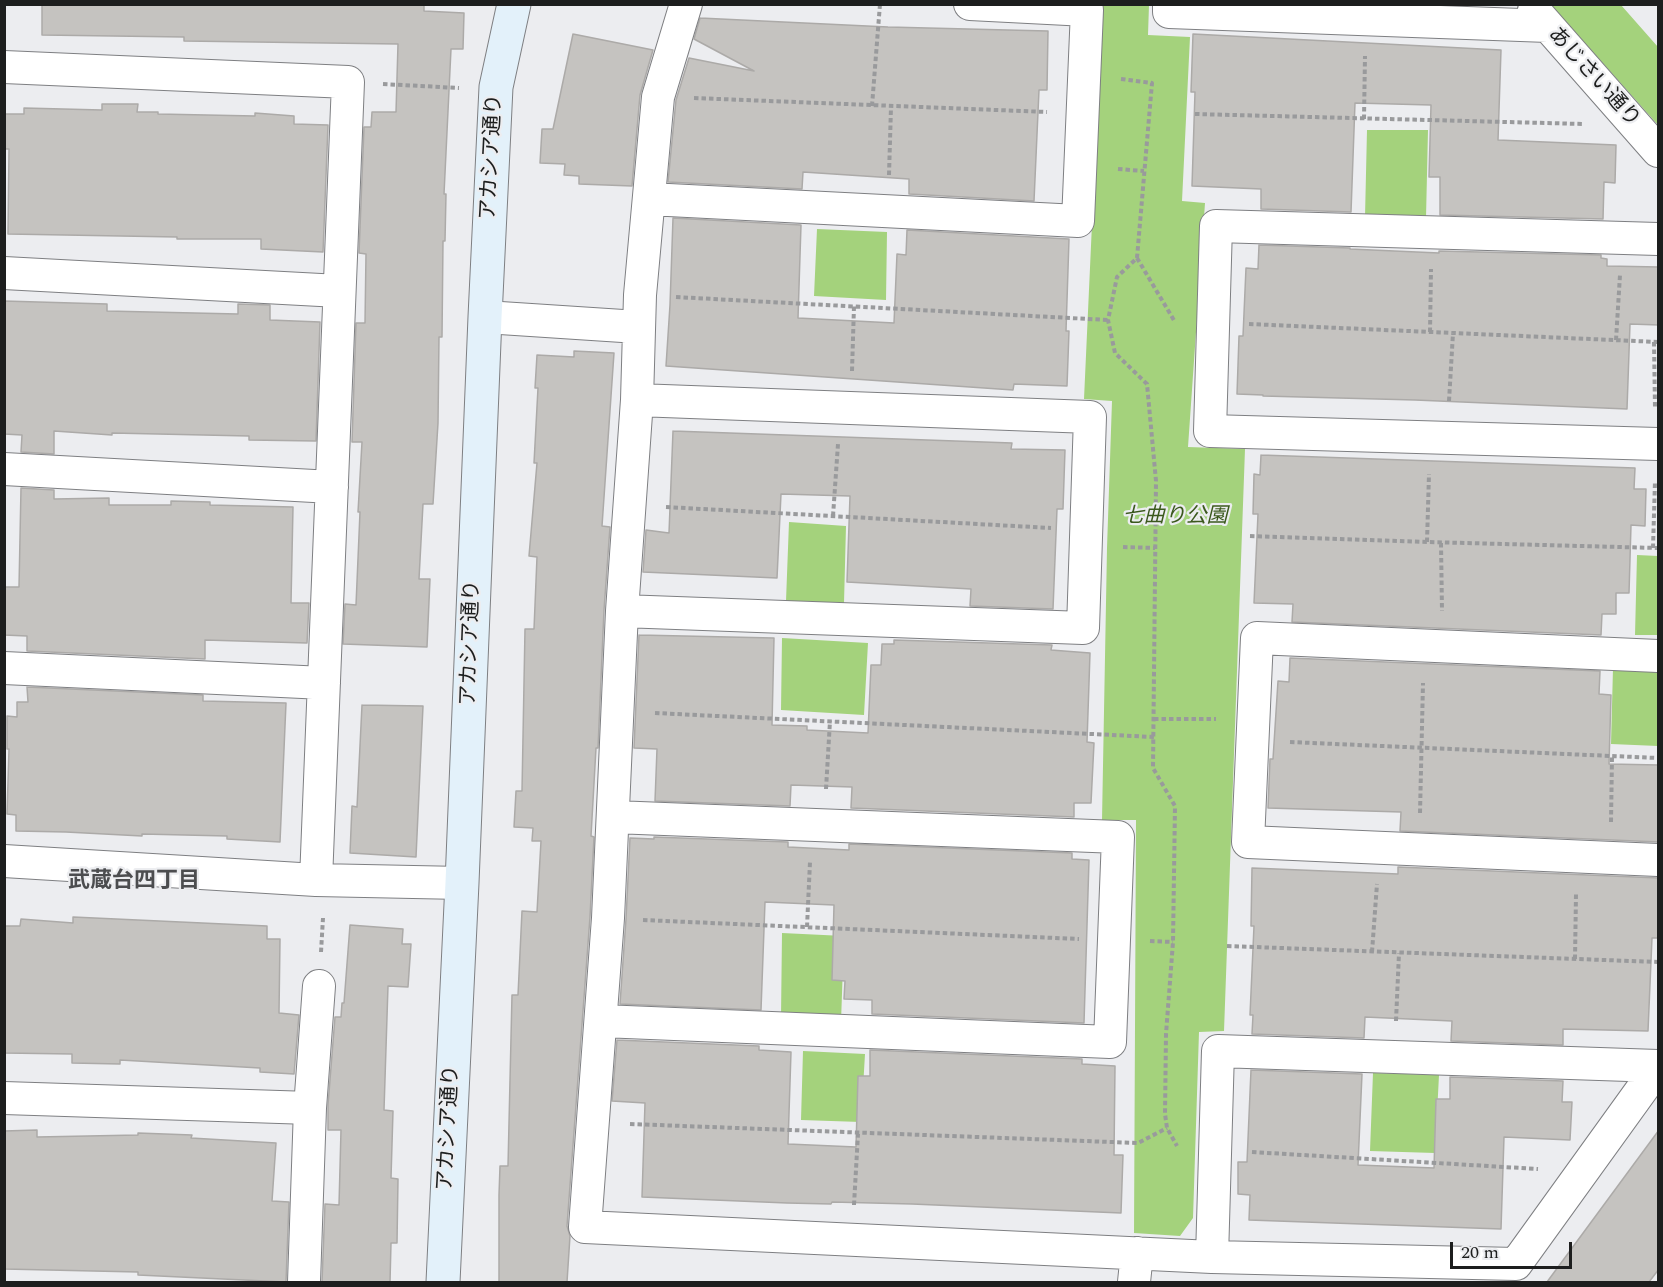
<!DOCTYPE html>
<meta charset="utf-8">
<style>
body{margin:0}
#map{position:relative;width:1663px;height:1287px;overflow:hidden;background:#ecedf0;font-family:Spectral,serif}
canvas{display:block}
.frame{position:absolute;inset:0;border:6px solid #1d1e1e;pointer-events:none}
.scale{position:absolute;left:1450px;top:1242px;width:122px;height:27px;box-sizing:border-box;border:3px solid #1d1e1e;border-top:0;padding-left:8px;font-size:18px;line-height:21px;white-space:nowrap;color:#1d1e1e;-webkit-text-stroke:4px #ecedf0;paint-order:stroke}
</style>
<div id="map">
<canvas width="1663" height="1287"></canvas>
<div class="frame"></div>
<div class="scale">20 m</div>
</div>
<script>
const ctx = document.querySelector('canvas').getContext('2d');
ctx.lineJoin = 'round';
function paint(path, color) { ctx.fillStyle = color; ctx.fill(path, 'evenodd'); }
const toPath = rows => new Path2D(rows.map(r => 'M' + r).join(''));
function stroke(path, color, width, dash) { ctx.strokeStyle = color; ctx.lineWidth = width; ctx.lineCap = dash ? 'butt' : 'round'; ctx.setLineDash(dash || []); ctx.stroke(path); }
function label(font, color, halo, rows, align = 'center') {
  ctx.font = font + ' Spectral,"Noto Sans JP",serif'; ctx.lineWidth = 4.5; ctx.setLineDash([]); ctx.textBaseline = 'middle'; ctx.strokeStyle = halo; ctx.fillStyle = color; for (const [text, x, y, turn = 0] of rows) {
    ctx.save(); ctx.translate(x, y); ctx.rotate((+turn || 0) * Math.PI / 180); ctx.textAlign = isNaN(turn) ? turn : align; if (halo) ctx.strokeText(text, 0, 0); ctx.fillText(text, 0, 0); ctx.restore();
  }
}
paint(toPath([
 [1102,5,1149,5,1148,35,1190,37,1182,201,1205,203,1188,447,1245,449,1224,1031,1199,1032,1193,1218,1180,1236,1134,1233,1136,820,1102,820,1107,548,1112,401,1084,399],
 [1551,5,1621,5,1658,47,1658,125],
 [1367,130,1428,130,1426,218,1365,217],
 [817,229,887,232,886,300,814,296],
 [789,522,846,526,844,603,786,601],
 [1637,555,1658,556,1658,635,1635,635],
 [782,638,868,643,864,715,781,710],
 [1613,668,1658,669,1658,746,1611,744],
 [782,933,844,936,841,1022,781,1017],
 [803,1051,865,1054,861,1122,801,1120],
 [1373,1073,1439,1075,1435,1153,1370,1151]
]), '#a4d27c');
const building = toPath([
 [42,4,424,4,424,11,464,13,463,49,451,49,444,194,446,194,445,241,443,241,442,337,439,337,438,423,433,504,423,504,419,579,430,579,427,647,343,644,345,604,356,605,360,512,358,512,362,442,352,442,356,323,365,323,366,254,359,253,364,127,371,127,372,112,396,112,398,44,184,41,184,37,42,35,42,4],
 [700,18,888,27,1048,31,1047,90,1039,90,1034,201,909,194,909,179,803,172,802,189,668,182,676,100,689,58,754,71,694,39,700,18],
 [573,34,653,50,640,95,632,186,579,184,579,176,564,175,565,164,540,163,542,129,553,129,573,34],
 [1193,34,1501,50,1498,140,1616,145,1615,183,1604,182,1603,219,1440,215,1440,177,1429,177,1431,105,1355,103,1351,212,1261,209,1261,189,1192,186,1195,92,1191,92,1193,34],
 [102,104,138,104,137,112,158,112,158,114,255,116,255,113,294,116,294,124,328,125,323,252,261,249,261,239,177,239,177,237,8,234,9,149,4,149,4,114,24,114,24,108,102,110,102,104],
 [673,218,801,225,798,318,894,323,897,254,906,255,907,230,1069,239,1066,331,1069,331,1067,386,1014,384,1013,390,666,366,670,305,673,218],
 [1259,245,1350,248,1350,249,1439,253,1439,251,1601,255,1601,258,1607,259,1607,266,1659,267,1659,325,1630,324,1627,409,1415,400,1263,396,1263,395,1237,394,1239,336,1243,336,1246,268,1258,269,1259,245],
 [4,301,107,304,107,311,238,314,238,304,270,305,270,320,320,322,316,441,249,440,249,436,112,433,112,435,54,431,54,454,21,452,22,435,4,434,4,301],
 [574,351,614,353,602,526,610,527,604,610,598,748,596,748,591,836,594,837,590,917,567,1226,570,1236,567,1282,499,1282,499,1195,500,1166,508,1166,512,995,518,995,522,911,537,912,541,841,532,841,533,828,514,827,516,791,522,791,525,629,534,629,537,557,529,556,537,463,534,463,538,388,535,388,537,355,574,357,574,351],
 [673,431,1012,443,1011,449,1065,450,1063,509,1057,509,1053,609,970,606,971,589,847,582,850,496,781,494,777,578,643,572,646,530,669,533,673,431],
 [1261,455,1635,468,1634,489,1646,489,1645,526,1631,525,1629,593,1616,593,1616,614,1602,614,1601,635,1292,622,1293,604,1254,603,1258,514,1253,514,1254,474,1260,475,1261,455],
 [21,488,54,490,54,499,109,498,109,505,171,505,171,501,210,502,210,505,293,507,291,603,309,603,307,643,205,640,205,659,27,651,27,636,4,635,4,587,19,587,21,488],
 [639,635,774,638,772,725,807,726,807,730,868,733,871,665,881,665,882,644,894,644,894,640,1052,645,1051,650,1090,653,1087,742,1094,743,1091,803,1074,803,1074,817,851,808,852,787,791,785,790,806,655,801,657,749,634,748,639,635],
 [1290,658,1600,671,1599,694,1611,695,1609,764,1659,765,1659,842,1400,831,1401,812,1268,808,1270,759,1273,759,1278,681,1289,682,1290,658],
 [27,687,203,695,203,701,286,703,280,842,227,839,227,836,142,834,142,836,66,832,16,831,16,815,7,814,9,749,7,749,7,716,17,717,17,702,28,702,27,687],
 [362,705,423,706,416,857,350,853,352,806,357,807,362,705],
 [654,837,788,842,788,847,849,850,849,844,1072,853,1072,859,1089,860,1084,1023,872,1014,872,1000,844,999,845,981,832,980,834,905,765,902,761,1010,620,1004,626,919,630,838,654,839,654,837],
 [1398,867,1659,878,1659,938,1652,938,1648,1031,1563,1029,1563,1045,1451,1041,1452,1021,1365,1017,1364,1038,1252,1034,1253,1015,1250,1015,1254,926,1251,926,1252,868,1398,874,1398,867],
 [73,917,267,926,267,939,280,939,279,1013,299,1015,294,1074,260,1072,260,1068,120,1060,120,1064,72,1063,72,1054,4,1053,4,926,20,926,21,919,73,923,73,917],
 [350,925,403,929,402,944,411,944,408,987,388,986,384,1110,393,1111,391,1178,398,1179,397,1243,391,1243,390,1282,322,1282,325,1204,339,1205,341,1130,328,1130,328,1105,335,1017,341,1017,342,1003,344,1003,350,925],
 [617,1040,759,1046,759,1050,791,1052,788,1144,856,1147,858,1076,870,1076,870,1050,1082,1059,1082,1064,1115,1066,1114,1155,1123,1155,1121,1213,912,1204,832,1202,831,1204,787,1203,642,1197,645,1103,612,1101,617,1040],
 [1251,1070,1362,1074,1358,1165,1434,1168,1436,1099,1450,1099,1450,1077,1563,1081,1562,1102,1572,1102,1570,1140,1504,1137,1501,1229,1249,1220,1250,1195,1238,1194,1238,1162,1247,1162,1251,1070],
 [37,1130,37,1137,138,1135,138,1133,192,1135,191,1138,276,1143,272,1201,289,1202,286,1282,138,1275,138,1272,4,1269,4,1131,37,1130],
 [1659,1130,1659,1269,1649,1282,1547,1282,1659,1130]
]);
paint(building, '#c5c3c0');
stroke(building, '#acaaa8', 1.5);
const street = toPath([
 [686,4,658,97,640,295,637,400,622,611,608,918,585,1227,1212,1257,1516,1264,1658,1067],
 [1169,4,1169,12,1548,26],
 [1534,10,1658,151],
 [4,67,348,82,316,880],
 [649,199,1078,221,1087,10,970,4],
 [1658,239,1216,226,1210,431,1658,444],
 [4,273,339,291],
 [485,317,638,327],
 [4,469,332,487],
 [622,611,1083,628,1090,417,637,400],
 [1658,656,1257,638,1248,842,1658,860],
 [4,668,324,683],
 [4,861,316,880,462,883],
 [602,1021,1110,1042,1118,837,614,817],
 [4,1098,310,1108],
 [1212,1257,1218,1051,1658,1066],
 [304,1282,310,1108,319,986],
 [1134,1282,1137,1253]
]);
const secondary = toPath([
 [443,1282,462,883,485,317,496,87,514,4]
]);
stroke(street, '#7e7f82', 34);
stroke(secondary, '#7e7f82', 35);
stroke(toPath([
 [1121,79,1152,83,1137,258,1117,277,1108,320,1115,353,1147,384,1156,481,1153,768,1175,806,1173,942,1166,1034,1165,1114,1167,1128,1177,1146],
 [383,84,459,88],
 [694,98,1047,112],
 [872,106,880,4],
 [1195,114,1584,124],
 [1364,119,1365,56],
 [1118,169,1144,171],
 [889,175,891,107],
 [1137,258,1175,322],
 [676,297,1108,320],
 [1249,324,1658,342],
 [1430,332,1431,269],
 [1616,340,1620,275],
 [1654,342,1655,408],
 [852,371,854,306],
 [1449,401,1453,333],
 [666,507,1051,528],
 [833,516,838,444],
 [1250,536,1427,542,1658,548],
 [1427,542,1429,474],
 [1441,543,1442,611],
 [1123,547,1155,548],
 [1653,548,1655,481],
 [655,713,1154,737],
 [1154,719,1216,719],
 [1290,742,1658,758],
 [826,789,830,721],
 [1420,813,1423,683],
 [1611,822,1612,757],
 [643,920,1079,939],
 [807,927,810,862],
 [1150,941,1173,942],
 [1227,946,1658,962],
 [321,952,323,918],
 [1372,952,1377,884],
 [1575,959,1576,894],
 [1396,1021,1399,953],
 [630,1124,1138,1143,1167,1128],
 [1252,1152,1538,1169],
 [854,1205,858,1134]
]), '#999a9c', 4, [4.5, 3]);
stroke(street, '#fff', 32);
stroke(secondary, '#e3f1fa', 33);
label('21px', '#1d1e1e', '#ecedf0', [
 ["あじさい通り",1593,78,48],
 ["アカシア通り",493,157,-87],
 ["アカシア通り",472,643,-88],
 ["アカシア通り",450,1128,-87]
]);
label('italic 21px', '#3b591d', '#ecedf0', [
 ["七曲り公園",1175,518]
]);
label('bold 22px', '#4c4d4f', '#ecedf0', [
 ["武蔵台四丁目",134,883]
]);
</script>
